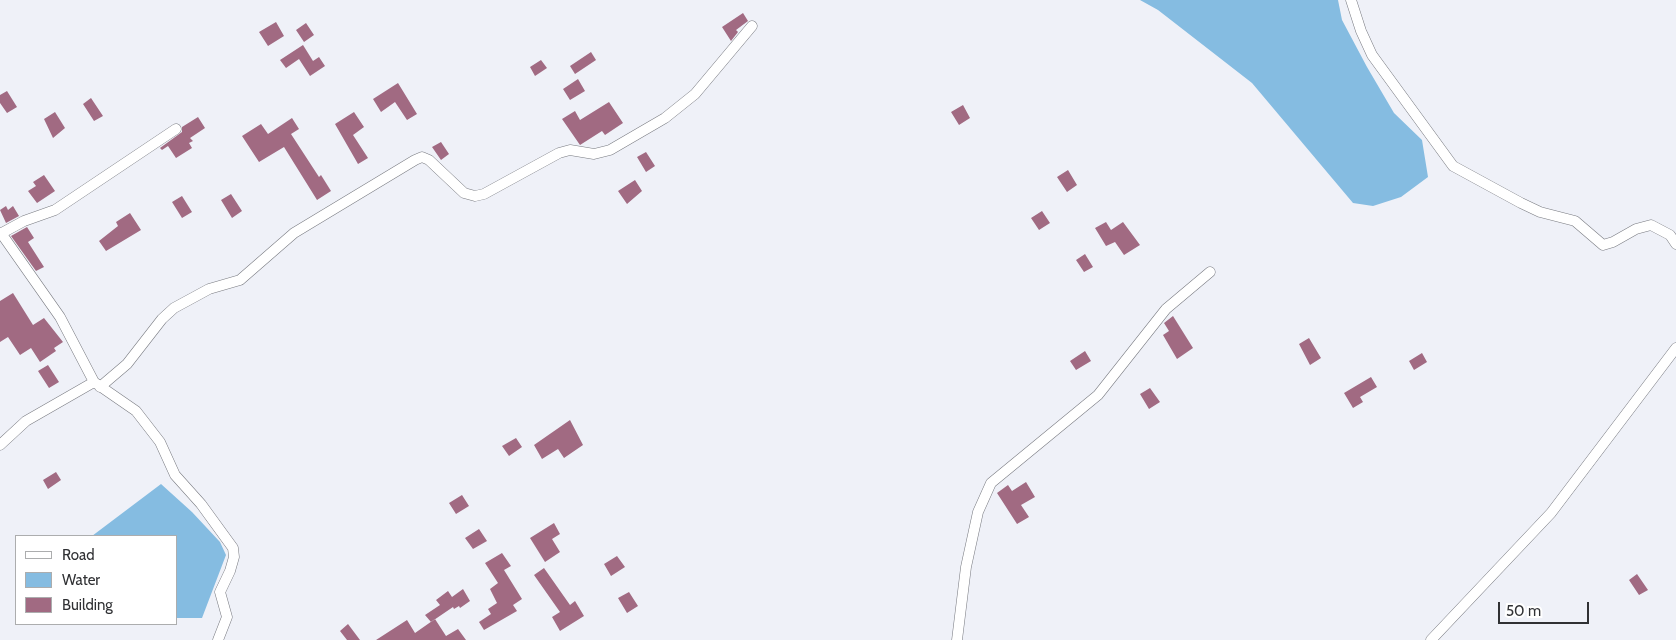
<!DOCTYPE html>
<style>
body{margin:0}
#map{position:relative;width:1676px;height:640px;overflow:hidden;background:#eff1f8;font-family:Cabin,sans-serif}
canvas{display:block}
.legend{position:absolute;left:15px;top:535px;width:162px;height:90px;box-sizing:border-box;background:#fff;border:1px solid #acadae;margin:0;padding:6px 9px;list-style:none;font-size:15px;color:#303134}
.legend li{display:flex;align-items:center;gap:10px;height:25px}
.legend b{width:25px;border:1px solid #acadae}
.scale{position:absolute;left:1498px;top:602px;width:91px;height:22px;box-sizing:border-box;border:2px solid #303134;border-top:0;padding-left:6px;font-size:15px;line-height:18px;white-space:nowrap;color:#303134;-webkit-text-stroke:4px #fff;paint-order:stroke}
</style>
<div id="map">
<canvas width="1676" height="640"></canvas>
<ul class="legend">
<li><b style="height:6px;background:#fff"></b>Road</li>
<li><b style="height:14px;background:#85bce1"></b>Water</li>
<li><b style="height:14px;background:#a16a82"></b>Building</li>
</ul>
<div class="scale">50 m</div>
</div>
<script>
const ctx = document.querySelector('canvas').getContext('2d');
ctx.lineJoin = 'round';
function paint(path, color) { ctx.fillStyle = color; ctx.fill(path, 'evenodd'); }
const toPath = rows => new Path2D(rows.map(r => 'M' + r).join(''));
function stroke(path, color, width, dash) { ctx.strokeStyle = color; ctx.lineWidth = width; ctx.lineCap = dash ? 'butt' : 'round'; ctx.setLineDash(dash || []); ctx.stroke(path); }
paint(toPath([
 [1140,0,1338,0,1342,20,1367,67,1394,113,1422,140,1428,177,1401,197,1373,206,1353,203,1252,83,1158,10],
 [161,484,192,512,220,542,226,555,202,618,176,618,176,536,92,536]
]), '#85bce1');
paint(toPath([
 [743,13,748,21,736,30,738,32,731,41,722,27],
 [276,22,284,36,268,46,259,32],
 [306,23,314,35,304,42,296,30],
 [303,45,313,61,319,57,325,66,310,76,299,59,286,68,280,60],
 [591,52,596,60,575,74,570,66],
 [541,60,547,68,535,76,530,67],
 [578,79,585,91,570,100,563,89],
 [398,83,417,114,407,120,395,102,381,112,373,99],
 [7,91,17,107,7,113,0,103,0,95],
 [91,98,103,116,94,121,83,104],
 [609,102,623,123,605,135,602,131,580,145,562,119,575,111,580,120],
 [963,105,970,118,959,125,951,112],
 [55,112,65,128,53,138,44,119],
 [354,112,364,127,353,135,368,158,358,164,335,124],
 [198,117,205,128,190,138,193,141,189,143,192,148,176,158,168,146,162,150,160,148,182,132,182,127],
 [292,118,299,129,291,134,319,177,321,175,331,191,317,200,284,147,259,162,242,136,261,124,268,134],
 [441,142,449,154,441,160,432,147],
 [646,152,655,166,646,172,637,157],
 [1068,170,1077,185,1067,192,1057,177],
 [44,175,55,191,37,203,28,191,36,186,33,182],
 [635,180,642,191,627,204,618,191],
 [231,194,242,211,232,218,221,200],
 [182,196,192,212,182,218,172,202],
 [6,206,8,210,13,206,19,216,6,223,0,210],
 [1042,211,1050,223,1039,230,1031,218],
 [130,213,141,230,106,251,99,241,118,226,116,222],
 [1106,222,1111,230,1123,222,1140,245,1124,255,1115,242,1106,246,1095,228],
 [27,227,34,238,28,242,44,267,36,271,11,236],
 [1085,254,1093,267,1084,272,1076,260],
 [13,293,33,325,44,318,63,342,54,348,56,351,40,362,31,348,20,355,8,337,0,342,0,301],
 [1173,316,1193,348,1177,359,1163,335,1169,331,1164,323],
 [1309,338,1321,358,1310,365,1299,344],
 [1085,351,1091,361,1076,370,1070,361],
 [1422,353,1427,362,1414,370,1409,361],
 [48,365,59,382,49,388,38,371],
 [1371,377,1377,387,1360,397,1363,402,1353,408,1344,393],
 [1150,388,1160,402,1149,409,1140,394],
 [570,420,583,445,564,458,558,449,542,459,534,445],
 [516,438,522,447,509,456,502,446],
 [56,472,61,480,48,489,43,480],
 [1026,482,1035,497,1021,505,1029,517,1017,524,997,493,1008,485,1012,491],
 [462,495,469,506,456,514,449,503],
 [554,523,560,534,552,539,560,552,545,562,530,538],
 [479,529,487,541,473,549,465,538],
 [502,553,511,566,504,570,522,599,513,605,517,611,484,630,479,622,491,614,488,609,497,603,490,589,498,583,485,563],
 [617,556,625,567,611,576,604,564],
 [544,568,570,605,575,601,584,616,560,631,552,617,560,612,534,575],
 [1637,574,1648,590,1639,595,1629,580],
 [463,589,470,601,460,608,459,606,454,609,453,607,431,622,425,615,440,605,436,600,448,591,452,597],
 [629,592,638,606,627,613,618,598],
 [435,619,446,636,458,629,466,640,376,640,407,620,415,633],
 [348,624,360,640,347,640,340,631]
]), '#a16a82');
const street = toPath([
 [1351,0,1361,31,1372,55,1453,166,1521,203,1540,212,1575,221,1603,245,1613,242,1636,229,1651,225,1670,235,1676,244],
 [1,233,60,317,94,382,136,411,160,442,175,475,201,504,233,548,234,557,230,571,220,592,227,617,218,640],
 [0,234,24,221,55,210,176,129],
 [100,387,127,364,162,319,174,308,209,289,240,280,294,233,415,160,422,157,429,160,464,193,475,196,484,194,559,153,570,150,594,154,610,150,665,118,695,94,752,26],
 [0,445,26,421,94,382],
 [957,640,966,567,978,512,991,483,1098,395,1166,309,1210,272],
 [1431,640,1551,513,1676,348]
]);
stroke(street, '#787a80', 11);
stroke(street, '#fff', 10);
</script>
